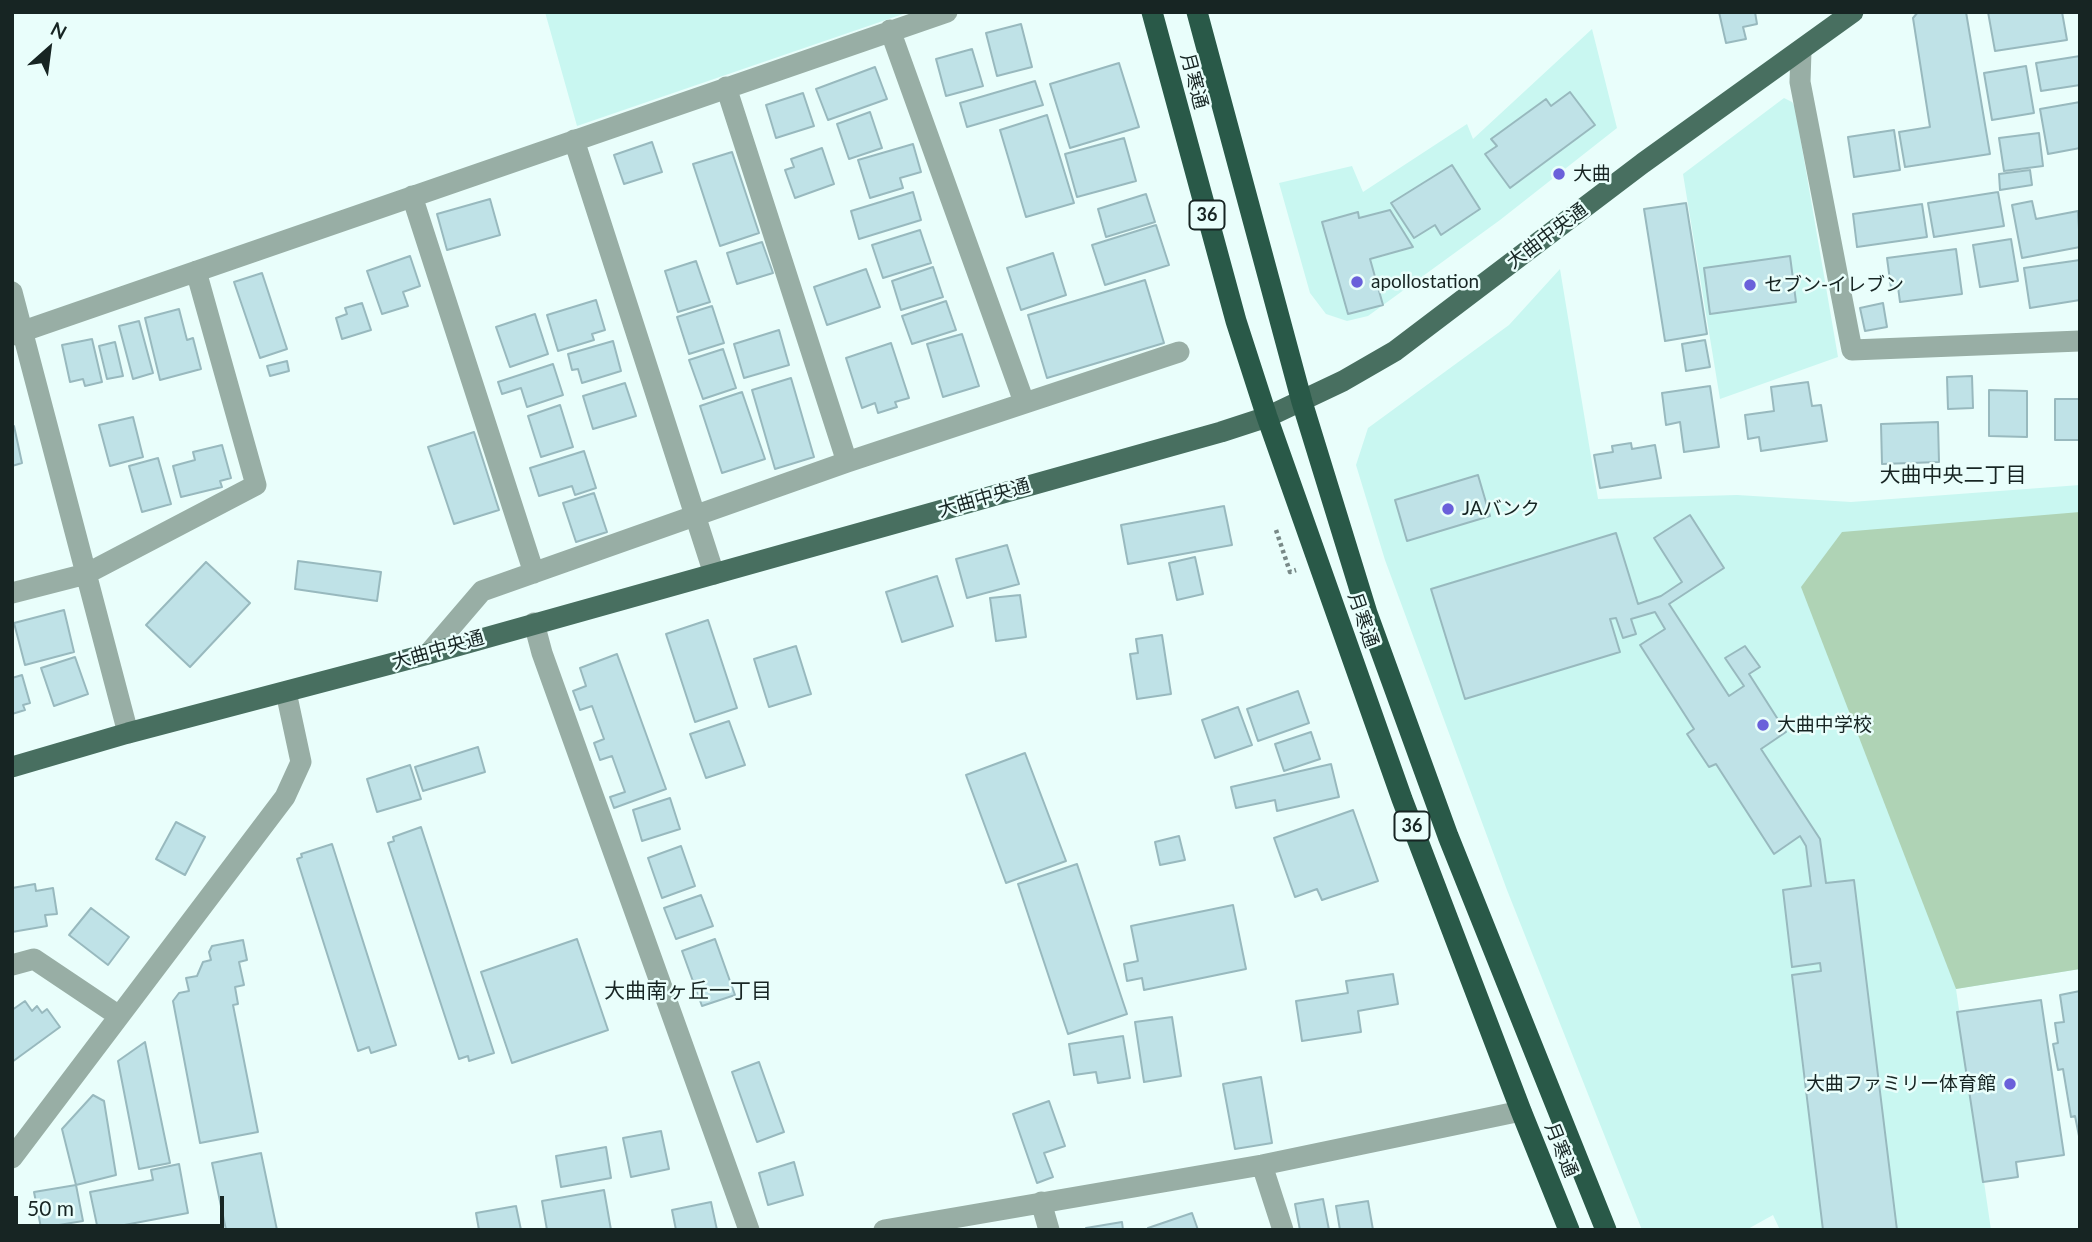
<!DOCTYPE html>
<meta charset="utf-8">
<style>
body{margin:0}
#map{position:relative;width:2092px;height:1242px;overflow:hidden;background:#e9fefb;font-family:Lato,sans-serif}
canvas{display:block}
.frame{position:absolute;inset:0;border:14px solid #172523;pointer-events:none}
.north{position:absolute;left:14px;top:14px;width:70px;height:70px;-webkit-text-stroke:5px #e9fefb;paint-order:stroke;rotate:28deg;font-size:19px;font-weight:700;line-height:28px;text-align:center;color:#172523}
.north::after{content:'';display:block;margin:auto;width:24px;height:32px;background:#172523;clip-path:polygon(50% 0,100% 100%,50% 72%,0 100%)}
.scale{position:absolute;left:14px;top:1196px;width:210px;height:32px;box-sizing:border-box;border:4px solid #172523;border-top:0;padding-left:9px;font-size:21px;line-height:24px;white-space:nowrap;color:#172523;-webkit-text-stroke:5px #e9fefb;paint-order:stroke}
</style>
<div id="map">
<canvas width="2092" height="1242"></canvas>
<div class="frame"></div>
<div class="north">N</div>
<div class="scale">50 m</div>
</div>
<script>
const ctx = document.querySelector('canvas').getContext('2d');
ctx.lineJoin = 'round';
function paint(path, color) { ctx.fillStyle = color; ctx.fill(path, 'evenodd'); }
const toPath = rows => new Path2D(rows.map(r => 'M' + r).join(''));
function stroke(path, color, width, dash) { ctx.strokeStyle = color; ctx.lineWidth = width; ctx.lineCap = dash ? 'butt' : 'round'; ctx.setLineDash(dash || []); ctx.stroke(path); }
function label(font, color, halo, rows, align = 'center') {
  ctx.font = font + ' Lato,"Noto Sans JP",sans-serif'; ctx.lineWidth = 5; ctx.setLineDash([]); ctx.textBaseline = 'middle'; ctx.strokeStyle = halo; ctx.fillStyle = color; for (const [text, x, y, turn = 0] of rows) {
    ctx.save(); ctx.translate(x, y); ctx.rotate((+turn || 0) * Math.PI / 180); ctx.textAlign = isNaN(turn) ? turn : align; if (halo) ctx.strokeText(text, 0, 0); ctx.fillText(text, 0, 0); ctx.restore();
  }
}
paint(toPath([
 [545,12,909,12,577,126],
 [1592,29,1617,128,1500,220,1368,316,1347,321,1326,314,1310,293,1279,183,1352,166,1363,192,1467,124,1473,139],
 [1784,98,1792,102,1795,107,1838,357,1720,399,1683,174],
 [1560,269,1598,499,1737,495,1851,502,2080,485,2080,969,1956,989,1991,1230,1780,1230,1773,1215,1746,1230,1642,1230,1507,890,1385,560,1356,465,1368,428,1509,325]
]), '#c9f7f1');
paint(toPath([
 [2080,512,2080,969,1956,989,1801,587,1842,532]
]), '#afd3b5');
const building = toPath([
 [1719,12,1755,12,1757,24,1743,27,1746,39,1726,43,1719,12],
 [1918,12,1966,12,1990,154,1905,167,1899,132,1930,127,1913,18,1918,12],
 [1988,12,2062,12,2067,40,1995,51,1988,12],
 [1021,24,1032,67,997,76,986,33,1021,24],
 [972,49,983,86,946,96,936,59,972,49],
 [2080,56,2080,85,2041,91,2036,63,2080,56],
 [1119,63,1139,127,1070,148,1050,84,1119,63],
 [2026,66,2034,113,1992,120,1984,73,2026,66],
 [875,67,887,99,828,120,816,89,875,67],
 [1035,81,1043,105,967,127,960,103,1035,81],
 [1570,92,1595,125,1510,188,1485,154,1497,146,1491,139,1546,99,1551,106,1570,92],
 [803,93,814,126,776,138,766,105,803,93],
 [2080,102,2080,148,2048,154,2040,109,2080,102],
 [870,112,882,148,849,159,837,124,870,112],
 [1047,115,1074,203,1026,217,1000,130,1047,115],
 [1894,130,1900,170,1854,177,1848,137,1894,130],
 [2039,133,2043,166,2004,171,1999,138,2039,133],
 [1124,138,1136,181,1077,197,1065,154,1124,138],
 [652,142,662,172,624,184,614,155,652,142],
 [913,144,921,172,900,178,903,188,870,198,858,160,913,144],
 [822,148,834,184,795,198,785,170,794,167,791,159,822,148],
 [732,152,759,233,720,246,693,164,732,152],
 [1452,165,1480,209,1441,235,1435,225,1414,238,1391,203,1452,165],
 [2030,170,2032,185,2000,190,1999,174,2030,170],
 [913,192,921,220,859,239,851,211,913,192],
 [1998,192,2004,226,1934,237,1928,203,1998,192],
 [1146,194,1155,222,1106,237,1098,209,1146,194],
 [490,199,500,235,447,250,437,214,490,199],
 [2032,201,2036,219,2078,211,2080,247,2022,258,2012,205,2032,201],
 [1686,203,1707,334,1665,341,1644,209,1686,203],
 [1922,204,1927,237,1857,247,1853,214,1922,204],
 [1390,210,1413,247,1370,259,1383,305,1348,314,1322,222,1358,212,1359,218,1390,210],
 [1156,225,1169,265,1105,285,1092,245,1156,225],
 [920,230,931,263,883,278,872,245,920,230],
 [2011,239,2018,281,1980,287,1973,245,2011,239],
 [762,242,773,273,737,284,727,253,762,242],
 [1956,249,1962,294,1900,302,1898,287,1891,288,1887,258,1956,249],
 [1053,253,1066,295,1021,310,1007,268,1053,253],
 [410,256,420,286,403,292,408,306,382,314,367,271,410,256],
 [1790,256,1796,302,1710,314,1704,268,1790,256],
 [2080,260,2080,300,2030,308,2024,268,2080,260],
 [696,261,710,302,678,312,665,271,696,261],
 [933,267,943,297,901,310,892,281,933,267],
 [866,269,880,307,827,325,814,287,866,269],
 [262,273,287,349,260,358,234,282,262,273],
 [1145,280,1164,343,1047,378,1028,315,1145,280],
 [596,300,605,330,592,334,594,340,558,351,547,315,596,300],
 [946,301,956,330,912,344,902,316,946,301],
 [362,303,371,330,342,339,336,318,347,314,345,308,362,303],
 [1883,303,1887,327,1865,331,1860,308,1883,303],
 [712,306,724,343,689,354,677,317,712,306],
 [179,309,187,340,193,338,201,369,160,380,145,318,179,309],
 [535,314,548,354,510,367,496,327,535,314],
 [139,321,153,373,133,379,119,326,139,321],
 [779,330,789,365,744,378,734,344,779,330],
 [962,334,979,386,943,397,927,344,962,334],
 [92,339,102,382,85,386,83,379,70,382,62,345,92,339],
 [1705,340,1710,367,1686,371,1682,344,1705,340],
 [613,341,621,371,582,383,578,369,572,370,568,354,613,341],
 [115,342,123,376,107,379,99,346,115,342],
 [891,343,909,398,895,402,897,407,878,413,875,403,862,408,846,358,891,343],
 [723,349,736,388,703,399,689,360,723,349],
 [287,361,289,371,270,376,267,366,287,361],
 [553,364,563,395,527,407,521,388,502,394,498,382,553,364],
 [1972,376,1973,408,1948,409,1947,377,1972,376],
 [791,378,814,457,775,469,752,390,791,378],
 [1808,382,1812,406,1821,405,1827,441,1761,451,1759,437,1748,439,1745,415,1774,411,1771,387,1808,382],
 [625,383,636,416,593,429,583,396,625,383],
 [1710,386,1719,447,1684,452,1680,422,1666,425,1662,393,1710,386],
 [1989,390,2027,391,2027,437,1989,436,1989,390],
 [742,392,765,459,722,473,700,406,742,392],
 [2055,399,2080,399,2080,440,2055,440,2055,399],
 [560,405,573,447,541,457,528,416,560,405],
 [133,417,143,457,110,466,99,425,133,417],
 [1938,422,1939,462,1882,464,1881,424,1938,422],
 [12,426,14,426,22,463,12,466,12,426],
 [474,432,499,510,454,524,428,447,474,432],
 [1631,443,1632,449,1655,445,1661,478,1600,488,1594,455,1613,452,1612,446,1631,443],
 [222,445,231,478,220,481,222,487,181,497,173,466,195,460,193,452,222,445],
 [584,451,596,488,575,495,572,486,539,496,530,468,584,451],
 [158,458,171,504,142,512,129,466,158,458],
 [1478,475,1490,516,1407,541,1395,500,1478,475],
 [594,493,607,532,576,542,563,503,594,493],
 [1224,506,1232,545,1128,564,1121,525,1224,506],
 [1690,515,1724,568,1669,604,1729,696,1744,686,1725,658,1745,646,1760,667,1749,674,1786,732,1761,749,1820,839,1826,883,1854,880,1897,1230,1823,1230,1792,975,1821,971,1820,963,1792,967,1783,890,1811,886,1806,846,1800,836,1774,854,1716,764,1709,767,1687,734,1694,729,1640,645,1665,629,1655,612,1631,619,1636,634,1623,638,1616,618,1610,619,1620,652,1465,699,1431,589,1616,533,1638,604,1661,596,1682,582,1654,538,1690,515],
 [1007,545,1019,584,967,598,956,559,1007,545],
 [1195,557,1203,594,1177,600,1169,563,1195,557],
 [298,561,381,572,377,601,295,589,298,561],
 [206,562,250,603,190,667,146,625,206,562],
 [937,576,953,626,902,642,886,592,937,576],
 [1020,595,1026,637,996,641,990,598,1020,595],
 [64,610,74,652,25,665,14,623,64,610],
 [708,620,737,708,695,722,666,634,708,620],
 [1162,635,1171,694,1137,699,1130,654,1138,653,1136,639,1162,635],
 [796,646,811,694,769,707,754,659,796,646],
 [617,654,666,789,614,808,610,797,625,792,612,756,600,760,594,743,604,739,592,706,580,710,573,691,586,686,580,668,617,654],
 [75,657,88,694,54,706,41,668,75,657],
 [22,675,30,703,23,705,25,710,12,714,12,678,22,675],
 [1298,691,1309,723,1258,741,1247,709,1298,691],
 [1238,707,1252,745,1215,758,1202,720,1238,707],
 [729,721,745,765,706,778,690,734,729,721],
 [1311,732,1320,759,1284,771,1275,744,1311,732],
 [478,747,485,772,423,791,415,767,478,747],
 [1025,753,1066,861,1006,883,966,775,1025,753],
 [1331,764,1339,797,1277,811,1275,800,1236,808,1231,787,1331,764],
 [410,765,421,799,377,812,367,779,410,765],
 [670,798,680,829,642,841,633,810,670,798],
 [1353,810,1378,881,1322,900,1317,889,1295,897,1274,838,1353,810],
 [176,822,205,837,185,875,156,859,176,822],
 [421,827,494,1053,469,1061,468,1056,459,1059,388,843,394,841,393,837,421,827],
 [1179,836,1185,860,1160,865,1155,842,1179,836],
 [332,844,396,1045,371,1053,369,1047,358,1051,297,859,302,857,301,854,332,844],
 [681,846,695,886,662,898,648,858,681,846],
 [1077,864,1127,1014,1068,1034,1018,884,1077,864],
 [35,884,36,891,53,888,57,914,45,915,47,926,12,932,12,888,35,884],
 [701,895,713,926,676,939,664,908,701,895],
 [1233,905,1246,969,1144,990,1142,978,1127,981,1124,964,1138,961,1131,926,1233,905],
 [91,908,129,937,108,965,69,935,91,908],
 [577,939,608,1030,512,1063,481,972,577,939],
 [715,939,735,995,702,1006,682,951,715,939],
 [243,940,247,960,239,962,244,985,235,987,238,1004,233,1005,258,1132,200,1143,173,1001,179,993,189,991,186,978,197,976,203,962,211,960,209,952,212,946,243,940],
 [1393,974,1398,1004,1358,1011,1361,1032,1302,1041,1296,1001,1348,993,1346,981,1393,974],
 [2080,991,2080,1141,2075,1116,2071,1117,2063,1069,2058,1070,2053,1044,2058,1043,2055,1023,2064,1022,2060,995,2080,991],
 [2041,1000,2064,1155,2016,1162,2018,1177,1983,1182,1957,1012,2041,1000],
 [25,1001,32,1011,37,1006,42,1013,47,1009,60,1027,12,1062,12,1010,25,1001],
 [1172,1017,1181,1076,1144,1082,1135,1022,1172,1017],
 [1123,1036,1130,1078,1098,1083,1096,1072,1074,1075,1069,1044,1123,1036],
 [145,1042,170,1163,139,1169,118,1061,145,1042],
 [759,1062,784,1132,757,1142,732,1072,759,1062],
 [1261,1077,1272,1143,1235,1149,1223,1084,1261,1077],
 [93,1095,104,1101,116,1175,76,1185,62,1129,93,1095],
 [1049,1101,1065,1146,1044,1153,1053,1177,1037,1183,1013,1114,1049,1101],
 [661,1131,669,1169,631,1177,623,1138,661,1131],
 [606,1147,611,1178,561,1187,556,1156,606,1147],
 [261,1153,277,1230,226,1230,212,1163,261,1153],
 [794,1162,803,1195,768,1205,759,1173,794,1162],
 [179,1164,188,1213,98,1230,90,1192,153,1180,151,1170,179,1164],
 [76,1185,83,1221,41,1228,34,1192,76,1185],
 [604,1190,611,1230,547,1230,542,1201,604,1190],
 [1323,1199,1329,1230,1300,1230,1295,1204,1323,1199],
 [1368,1201,1373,1230,1340,1230,1336,1206,1368,1201],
 [711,1202,717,1230,676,1230,672,1210,711,1202],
 [516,1206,521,1230,479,1230,476,1213,516,1206],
 [1192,1213,1198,1230,1148,1230,1148,1228,1192,1213],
 [1122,1222,1123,1230,1086,1230,1086,1228,1122,1222]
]);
paint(building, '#bfe2e7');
stroke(building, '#98b9be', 2);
stroke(toPath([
 [1276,530,1290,572,1296,570]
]), '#788987', 4.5, [3.5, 3.5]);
stroke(toPath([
 [890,30,1024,402],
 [1801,51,1800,82,1852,350,2080,341],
 [726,87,847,462],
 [574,140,714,574],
 [412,196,534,573],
 [12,292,128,733],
 [12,335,947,12],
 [12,593,86,574,256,485,196,271],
 [534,623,542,653,749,1230],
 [428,654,482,591,847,462,1179,352],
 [12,965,34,959,119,1016],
 [12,1158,285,797,301,762,286,692],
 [1262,1165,1283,1230],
 [1041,1202,1049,1230],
 [884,1230,1262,1165,1521,1111]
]), '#98aea5', 21);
stroke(toPath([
 [12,767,128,733,428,654,1221,432,1267,417,1343,381,1395,351,1643,163,1853,12]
]), '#486f60', 21);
stroke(toPath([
 [1152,12,1236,321,1267,417,1402,799,1521,1111,1569,1230],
 [1197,12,1302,402,1367,613,1448,836,1606,1230]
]), '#295948', 21);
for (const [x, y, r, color] of [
 [1559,174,7,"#6a60da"],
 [1357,282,7,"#6a60da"],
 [1750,285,7,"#6a60da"],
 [1448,509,7,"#6a60da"],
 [1763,725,7,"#6a60da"],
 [2010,1084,7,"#6a60da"]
]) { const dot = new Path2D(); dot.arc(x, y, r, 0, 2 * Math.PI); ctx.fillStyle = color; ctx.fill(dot); stroke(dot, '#e9fefb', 2.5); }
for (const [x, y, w] of [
 [1207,215,35],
 [1412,826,35]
]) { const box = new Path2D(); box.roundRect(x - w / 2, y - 14.5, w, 29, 5); ctx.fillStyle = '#e9fefb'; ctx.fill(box); stroke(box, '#172523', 2); }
label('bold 18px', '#172523', null, [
 ["36",1207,215],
 ["36",1412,826]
]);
label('19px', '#172523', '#e9fefb', [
 ["月寒通",1194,81,75],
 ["大曲中央通",1547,236,-37],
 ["大曲中央通",984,498,-16],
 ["月寒通",1363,620,71],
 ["大曲中央通",438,650,-16],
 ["月寒通",1561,1150,68]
]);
label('19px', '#172523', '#e9fefb', [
 ["大曲",1573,174],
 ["apollostation",1371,282],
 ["セブン-イレブン",1764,285],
 ["JAバンク",1462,509],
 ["大曲中学校",1777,725],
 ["大曲ファミリー体育館",1996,1084,"right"]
], 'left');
label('21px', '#172523', '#e9fefb', [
 ["大曲中央二丁目",1953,475],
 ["大曲南ヶ丘一丁目",688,991]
]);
</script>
